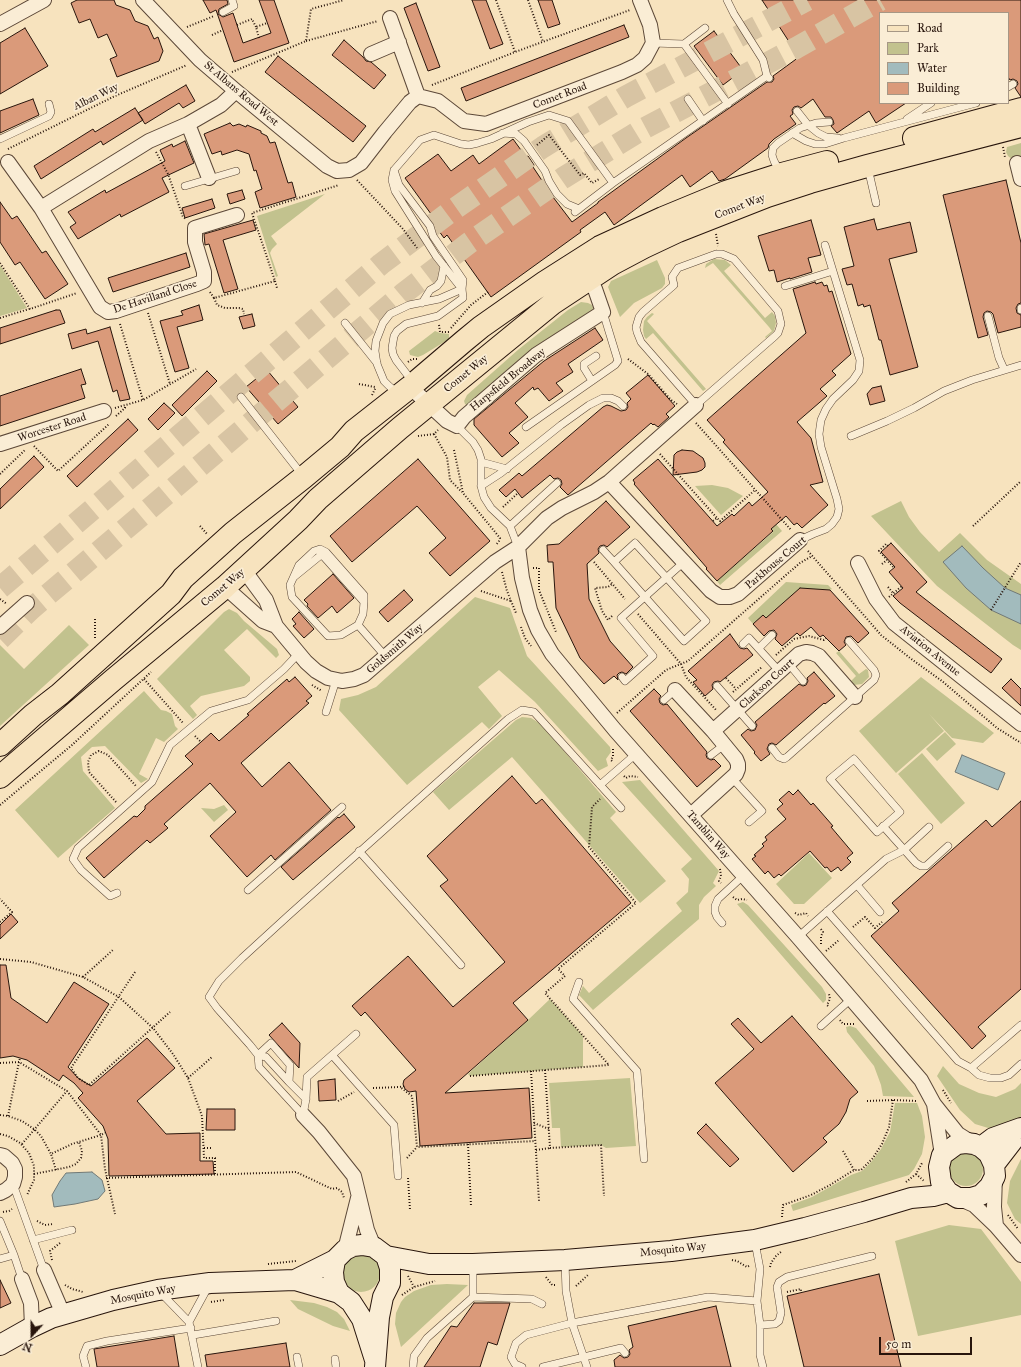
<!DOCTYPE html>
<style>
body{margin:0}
#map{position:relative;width:1021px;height:1367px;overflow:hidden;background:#f7e3be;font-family:"IM FELL Great Primer",serif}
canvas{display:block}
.legend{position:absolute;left:879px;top:12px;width:130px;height:92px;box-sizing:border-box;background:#faedd5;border:1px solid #a69785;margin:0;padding:5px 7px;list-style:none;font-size:12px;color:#28150c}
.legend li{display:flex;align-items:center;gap:8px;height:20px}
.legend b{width:20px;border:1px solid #a69785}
.north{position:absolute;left:12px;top:1315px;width:40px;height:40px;-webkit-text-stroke:3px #faedd5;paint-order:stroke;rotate:201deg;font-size:11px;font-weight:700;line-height:16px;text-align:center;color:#28150c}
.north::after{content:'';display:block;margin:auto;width:14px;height:18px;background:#28150c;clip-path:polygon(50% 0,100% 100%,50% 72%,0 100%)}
.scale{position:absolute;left:879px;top:1337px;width:93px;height:18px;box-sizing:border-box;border:2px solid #28150c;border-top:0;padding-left:5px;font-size:12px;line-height:14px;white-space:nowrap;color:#28150c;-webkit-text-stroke:3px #faedd5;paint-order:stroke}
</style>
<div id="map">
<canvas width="1021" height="1367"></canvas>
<ul class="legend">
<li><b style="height:5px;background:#f7e3be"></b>Road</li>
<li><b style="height:11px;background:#c2c28e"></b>Park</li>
<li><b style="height:11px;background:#a2bbbd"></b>Water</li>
<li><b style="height:11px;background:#da9a7a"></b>Building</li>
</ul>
<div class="north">N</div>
<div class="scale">50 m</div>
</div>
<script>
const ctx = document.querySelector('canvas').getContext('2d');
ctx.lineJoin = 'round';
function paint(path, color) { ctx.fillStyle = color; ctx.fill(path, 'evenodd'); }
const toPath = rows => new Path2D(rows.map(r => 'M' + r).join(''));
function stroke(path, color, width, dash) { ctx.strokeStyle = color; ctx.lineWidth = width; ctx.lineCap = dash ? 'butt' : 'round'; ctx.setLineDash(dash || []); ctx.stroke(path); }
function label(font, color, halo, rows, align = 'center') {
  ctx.font = font + ' "IM FELL Great Primer",serif'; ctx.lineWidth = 3.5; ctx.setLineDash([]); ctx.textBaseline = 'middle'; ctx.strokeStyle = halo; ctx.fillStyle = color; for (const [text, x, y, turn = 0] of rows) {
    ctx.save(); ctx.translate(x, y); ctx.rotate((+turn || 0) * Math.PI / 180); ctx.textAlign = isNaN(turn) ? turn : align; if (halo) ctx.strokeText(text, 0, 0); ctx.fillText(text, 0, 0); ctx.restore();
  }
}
paint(toPath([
 [1021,143,1021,159,1014,161,1008,156,1006,152,1007,147],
 [325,194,271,236,277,244,272,249,270,253,278,276,276,277,257,216],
 [714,259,725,260,731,265,724,271,765,318,772,312,775,316,776,323,774,331,766,338,765,337,772,331,769,327,713,263,705,268,706,264],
 [657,260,665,278,665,284,662,288,634,303,620,317,608,287,611,281],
 [0,265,27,308,0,316],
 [581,302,588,303,592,305,594,309,590,315,468,406,465,404,464,401,467,395,519,349,568,310],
 [652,313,654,314,647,321,706,389,703,391,653,333,646,339,644,336,643,330,644,321,647,317],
 [435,331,440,333,449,334,449,339,423,355,418,357,410,355,409,351],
 [712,485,728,488,743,496,721,515,695,486],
 [901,501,909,517,920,532,939,552,960,533,987,560,1021,584,1021,650,1013,645,937,586,871,516],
 [776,524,782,531,720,585,717,581,773,532,771,529],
 [786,582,828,585,832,589,766,618,763,616,753,624,748,618],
 [475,597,510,608,527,656,610,747,611,752,606,759,608,766,598,771,535,702,499,670,478,687,502,716,489,729,482,722,407,785,339,710,341,699,358,695,376,687],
 [229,609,237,613,244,621,270,643,277,649,279,655,276,658,247,629,224,650,250,677,250,681,244,686,201,696,190,706,197,715,193,719,157,679,224,612],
 [69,625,89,645,0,726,0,645,24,669],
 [839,651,859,674,866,669,868,670,869,677,862,684,854,685,850,682,856,676,836,653],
 [921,677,994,733,983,743,952,738,929,714,944,731,896,773,859,731],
 [144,691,161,710,166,711,172,714,175,726,178,729,164,742,156,738,139,774,148,779,141,783,105,746,92,747,81,757,83,771,115,808,58,858,15,810],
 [522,717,531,718,541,724,616,812,610,818,666,881,640,903,512,757,449,810,433,792,516,720],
 [945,732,956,744,937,761,926,749],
 [922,753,965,803,941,824,898,774],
 [640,780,719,871,713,883,716,886,704,897,699,905,699,919,593,1010,579,995,583,986,589,993,682,911,676,903,688,892,689,879,681,869,692,859,622,782],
 [224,805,228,810,214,822,201,808,214,809],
 [809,853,832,878,804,904,794,904,776,884],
 [743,902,748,905,822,987,826,994,826,1000,823,1003,737,904],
 [550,999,583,1036,583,1067,470,1076,468,1074,528,1020],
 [850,1026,856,1028,914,1097,883,1096,881,1085,874,1066,847,1032,846,1027],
 [943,1066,959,1084,979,1093,996,1097,1015,1089,1021,1083,1021,1121,995,1130,975,1124,960,1110,937,1076],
 [630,1078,636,1146,606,1148,601,1145,561,1147,560,1128,552,1128,549,1083],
 [895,1103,917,1103,922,1116,925,1137,922,1154,914,1169,909,1175,793,1211,791,1205,812,1197,851,1175,862,1171,872,1161,881,1149,890,1132],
 '949 1169a17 17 0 1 1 34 0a17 17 0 1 1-34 0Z',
 [1021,1159,1021,1224,1015,1219,1007,1203,1010,1181],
 [949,1225,981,1229,1021,1282,1021,1315,918,1336,895,1241],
 '342 1273a19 19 0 1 1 38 0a19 19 0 1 1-38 0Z',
 [447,1284,468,1285,401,1347,395,1324,396,1313,401,1302,405,1297,414,1291,431,1285],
 [290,1300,314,1303,327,1307,337,1312,344,1319,350,1331,333,1326,298,1309]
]), '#c2c28e');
const water = toPath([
 [962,546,983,568,1005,588,1021,595,1021,624,991,610,966,588,943,562,962,546],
 [962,755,1005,773,998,790,955,772,962,755],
 [92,1172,102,1180,105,1191,98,1199,75,1204,54,1207,52,1195,60,1181,66,1173,92,1172]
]);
paint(water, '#a2bbbd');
stroke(water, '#717976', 1);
const building = toPath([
 [77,0,114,0,116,5,130,10,135,21,148,26,154,39,158,37,163,51,159,61,117,77,110,59,117,56,107,34,98,38,90,19,79,23,71,3,77,0],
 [203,0,227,0,228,4,219,9,218,14,223,17,233,13,243,43,271,33,259,0,274,0,289,43,234,62,216,10,210,13,203,0],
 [472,0,486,0,503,44,490,49,472,0],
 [538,0,552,0,560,24,548,28,538,0],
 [762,0,1021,0,1021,97,1015,88,1018,84,1017,81,1013,79,1010,80,1008,77,1008,13,880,13,880,103,906,103,876,123,869,111,837,133,831,126,834,124,833,120,831,117,825,117,813,99,801,108,798,106,794,107,792,110,793,114,790,116,796,124,774,139,769,144,768,148,725,179,719,181,712,171,690,187,682,175,614,225,605,212,580,230,581,232,491,297,447,235,444,238,436,227,439,225,405,178,438,154,451,171,473,155,479,164,513,139,526,157,528,156,534,165,533,167,553,197,572,222,598,203,598,202,686,138,767,82,772,82,774,79,773,76,799,57,762,0],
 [416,3,440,67,428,71,404,8,416,3],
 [624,25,629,37,466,101,461,88,624,25],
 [25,28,48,66,0,94,0,43,25,28],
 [714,31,743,70,723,85,694,46,714,31],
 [344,40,363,57,366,61,371,62,386,75,374,89,332,55,344,40],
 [278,56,366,126,353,142,265,72,278,56],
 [186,85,195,101,183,108,179,103,145,124,138,113,186,85],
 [33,99,39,115,0,133,0,111,33,99],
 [135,108,143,120,103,145,101,141,41,179,34,166,93,129,95,132,135,108],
 [230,123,233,126,239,124,246,127,247,125,261,131,261,133,267,136,270,143,275,142,288,183,292,182,296,197,260,208,255,192,262,189,256,170,254,171,249,154,237,150,222,155,221,151,212,154,204,134,230,123],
 [185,141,194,163,162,178,169,192,121,217,120,214,78,239,70,227,76,223,68,212,105,190,106,193,165,161,160,150,172,144,173,147,185,141],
 [1006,180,1021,243,1021,303,1018,304,1016,308,1017,313,1021,315,1021,327,998,333,993,314,991,312,987,311,984,313,983,317,988,335,978,338,943,195,1006,180],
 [242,190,245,199,230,204,227,194,242,190],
 [212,199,215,208,185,218,182,208,212,199],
 [0,202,12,219,17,216,42,253,46,251,68,284,45,299,20,262,15,265,0,242,0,202],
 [874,219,877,230,910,222,917,252,889,259,918,367,890,375,881,340,879,340,870,305,864,307,863,304,858,306,852,284,847,285,842,269,854,266,844,227,874,219],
 [253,220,256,230,223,240,238,289,224,293,209,244,205,245,204,234,253,220],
 [811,220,821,255,808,258,812,272,790,279,790,278,777,282,774,270,769,271,758,236,811,220],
 [186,253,190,267,113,292,108,278,186,253],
 [815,282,816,284,822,282,824,286,827,285,829,292,832,291,851,354,832,371,836,375,820,389,827,396,797,422,811,438,823,482,810,485,828,505,802,528,797,523,794,525,786,516,771,529,773,531,717,581,706,569,707,568,634,484,635,483,633,480,658,459,717,526,732,514,734,516,749,502,752,506,768,492,723,442,725,440,707,420,806,333,793,289,815,282],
 [199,305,203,320,177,327,189,368,175,372,160,321,183,315,181,311,199,305],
 [56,310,60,310,65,323,0,344,0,328,56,310],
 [252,314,255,326,243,329,239,317,252,314],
 [110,327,130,399,120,401,117,390,113,392,98,341,72,349,68,334,86,329,87,334,110,327],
 [595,328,603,340,568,364,573,372,556,383,563,391,549,401,538,388,534,390,533,387,515,403,528,417,509,433,519,443,502,457,474,425,474,419,544,361,595,328],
 [81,369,86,384,81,385,85,398,0,426,0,396,81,369],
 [267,370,298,407,278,424,246,387,267,370],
 [207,371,217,381,182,416,172,405,207,371],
 [648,375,675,406,666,414,669,417,658,427,654,424,653,425,651,423,568,495,560,487,562,484,561,480,558,478,554,479,550,475,522,498,515,489,506,497,499,490,519,473,522,476,603,407,607,405,611,406,621,411,626,410,628,407,627,403,631,399,626,393,648,375],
 [881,386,885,401,870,405,867,394,872,388,881,386],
 [164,403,175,413,158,430,148,419,164,403],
 [128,419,138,430,77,487,67,476,128,419],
 [682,450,693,451,703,458,705,463,705,467,702,470,697,472,673,475,674,455,677,452,682,450],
 [34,456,44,467,0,509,0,489,34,456],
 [418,459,490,541,450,576,429,553,446,538,417,506,352,562,330,536,418,459],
 [606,501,630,527,607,547,604,545,600,546,598,549,599,553,587,564,589,599,610,641,633,667,626,674,622,672,619,673,617,675,618,680,614,676,604,684,580,658,556,608,553,562,548,562,547,545,559,544,606,501],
 [891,543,927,582,916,592,1002,659,991,673,900,603,893,596,903,588,889,572,895,567,881,552,891,543],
 [333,574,354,598,337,613,332,606,318,618,307,606,308,604,304,600,333,574],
 [800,588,830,590,869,633,858,643,851,636,846,637,844,642,846,645,839,651,823,635,820,637,811,627,800,636,797,633,782,646,775,639,777,634,774,630,769,631,764,636,753,624,763,615,766,618,800,588],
 [404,590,413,600,388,622,379,612,404,590],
 [299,612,314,629,304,638,293,626,296,624,292,619,299,612],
 [730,634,740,648,744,649,747,648,753,655,720,682,718,681,714,682,712,685,713,689,705,696,693,682,697,680,688,671,730,634],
 [814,672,835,696,825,704,824,703,776,745,772,743,769,744,767,749,770,754,761,761,754,753,755,752,741,735,748,729,751,731,755,730,757,725,755,722,799,684,803,686,806,685,808,681,807,678,814,672],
 [295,677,312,696,306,701,309,703,241,763,262,787,289,762,331,810,275,860,271,855,247,877,210,836,236,812,210,783,164,824,168,828,150,843,147,840,104,878,86,858,134,816,137,817,145,809,145,806,193,764,185,756,201,742,211,733,219,741,249,715,247,714,287,679,289,682,295,677],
 [1011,679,1021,689,1021,706,1002,688,1011,679],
 [654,689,661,696,659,699,660,703,663,705,667,704,707,752,706,755,707,758,711,760,714,759,721,766,697,787,630,711,654,689],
 [512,776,536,804,542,799,631,903,513,1003,528,1020,445,1093,529,1088,532,1138,420,1146,416,1091,409,1092,405,1089,403,1084,404,1080,416,1070,365,1012,361,1016,352,1006,408,956,453,1007,505,962,440,886,448,880,427,856,512,776],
 [798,790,811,805,813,803,833,826,831,827,853,853,847,858,851,862,841,871,838,867,831,872,827,867,825,868,810,851,781,876,779,874,774,878,768,871,765,874,752,859,756,856,754,855,764,846,762,844,767,840,765,837,786,819,777,809,783,804,779,800,789,791,793,795,798,790],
 [1021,801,1021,989,978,1027,986,1036,972,1049,871,936,899,911,892,903,986,820,992,827,1021,801],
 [344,814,355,827,293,880,281,867,338,817,339,818,344,814],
 [11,914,18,922,0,939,0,925,11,914],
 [0,965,6,965,11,998,47,1023,74,982,109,1004,68,1067,78,1078,91,1086,147,1038,175,1068,137,1101,166,1134,200,1133,200,1161,213,1161,214,1174,109,1176,108,1139,103,1126,78,1098,83,1093,74,1083,63,1075,59,1081,27,1060,13,1056,0,1058,0,965],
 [792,1016,858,1092,850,1099,846,1112,839,1124,823,1138,827,1142,793,1172,715,1083,754,1049,731,1024,738,1018,761,1043,792,1016],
 [282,1023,300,1043,299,1068,269,1035,282,1023],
 [335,1079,336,1100,319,1101,318,1081,335,1079],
 [207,1109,235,1109,235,1130,206,1130,207,1109],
 [706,1124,739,1159,730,1167,697,1133,706,1124],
 [879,1274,901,1367,804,1367,787,1296,879,1274],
 [0,1280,11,1303,0,1308,0,1280],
 [474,1303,510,1303,497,1345,488,1342,480,1367,424,1367,451,1326,457,1327,474,1303],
 [716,1306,731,1367,615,1367,614,1360,620,1355,624,1358,628,1357,630,1354,629,1350,633,1347,628,1326,716,1306],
 [174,1336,179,1367,97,1367,94,1349,174,1336],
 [286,1343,290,1367,207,1367,205,1355,286,1343]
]);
paint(building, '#da9a7a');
stroke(building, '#28150c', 1);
stroke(toPath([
 [0,588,381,264,450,212,543,147,625,97,807,0],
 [0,639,31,609,404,293,469,243,563,178,643,129,796,48,880,0]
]), '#d8c4a3', 22, [22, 11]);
const lane = toPath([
 [727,0,734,14,763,60,767,76,769,78],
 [223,12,234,6,232,0],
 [653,43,684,44,728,104],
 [684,44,705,28],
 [1008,87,1013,84],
 [688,99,703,121],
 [797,111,808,125,818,133,826,137,838,138],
 [907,119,931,103],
 [503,133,516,134,524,141,545,171,549,181,557,194,567,204,579,209],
 [792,133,806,141,815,144,825,144,844,138,976,103],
 [0,139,49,116,51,112,49,104],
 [868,168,876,203],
 [394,170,399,185,430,226,433,236,463,280,462,289,463,298,438,316,406,324,397,331,394,336,392,348,393,354,396,360,409,377,410,384],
 [780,172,774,161,772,155,773,148,778,143,800,128,816,123,829,122],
 [185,186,236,171],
 [575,212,613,183,767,76],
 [716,254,722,254,734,259,778,311,781,324,778,333,775,336,696,405,641,342,637,332,636,327,639,317,643,312,674,285,672,277,678,268,716,254],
 [785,286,833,271],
 [462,289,436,256,395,191,392,180,394,170,420,140,434,135,461,144,469,145,478,143,491,139,528,122,549,115,568,121,613,183],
 [422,303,430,290,437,286,441,281,444,266],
 [1021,308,1021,310],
 [988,316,999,358,1004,369],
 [345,323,377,363],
 [592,381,584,368,584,364,596,356],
 [399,390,395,391,389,386,384,381,377,364,375,351,376,341,383,323,390,314,409,305,439,299,462,289],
 [241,397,303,476],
 [457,426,473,442,478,450,481,459,481,486,484,497,491,508,510,526,518,547],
 [526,427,615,365,618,361,603,312],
 [851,436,887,421,914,408,944,391,972,380,1021,365],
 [481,462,507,469],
 [481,486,501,473,561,425,589,405,603,398,611,398,618,401,623,406],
 [510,526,557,483],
 [800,540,813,534,826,529,832,524,837,517,839,509,837,499,821,447,819,434,821,420,826,409,833,399,853,380,859,371,860,360,825,245],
 [635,543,706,621,684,641,614,562,635,543],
 [603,550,614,562],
 [294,577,321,555,324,557,364,602,363,614,358,625,341,635,328,636,292,597,290,585,299,565,314,551,320,549,326,552,364,595,364,602],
 [358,625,386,657],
 [743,644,749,638,780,672],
 [759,648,772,635],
 [789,664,803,681],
 [622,677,625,681,653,656,621,618,684,562],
 [717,686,752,726],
 [664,700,675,690],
 [326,712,336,680],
 [772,748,779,757,784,759,787,757,874,680,876,675,874,670,849,641],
 [711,755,724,745],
 [854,759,900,812,877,832,830,779,854,759],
 [732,778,762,811,749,822],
 [600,785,637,753],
 [883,826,916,863,921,866,926,866,948,846],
 [359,851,461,965],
 [857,885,880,912],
 [248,890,342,807],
 [117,893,110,896,81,870,73,859,78,848,152,782,170,745,211,711,248,700,284,669,299,653],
 [827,911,958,1061,971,1068,979,1075,990,1078,1001,1078,1009,1075,1021,1064],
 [722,923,717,917,715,912,715,906,718,899,743,876],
 [798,937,886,859,904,850,929,827],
 [579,982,573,999,637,1071,644,1159],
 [821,1026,851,999],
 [258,1055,271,1043,290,1065,289,1082,306,1099],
 [258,1055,266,1057,289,1082],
 [332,1055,394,1125,398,1176],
 [971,1068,1021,1025],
 [303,1115,259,1067,258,1055,250,1045,217,1008,209,997,219,981,242,958,289,915,508,719,522,710,534,712,621,808],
 [303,1115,306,1099,307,1077,356,1034],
 [13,1184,44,1270],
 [0,1221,14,1255,22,1279],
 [33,1240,72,1230],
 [755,1242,760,1269,757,1301,760,1325,760,1355,763,1367],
 [0,1259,14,1255],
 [565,1262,566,1291,572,1323,587,1367],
 [473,1266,473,1297],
 [161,1293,189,1322,198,1367],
 [189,1322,208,1287],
 [760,1325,775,1324,779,1321,781,1313,777,1287,779,1282,787,1277,872,1256],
 [193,1335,276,1321],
 [297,1357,299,1367],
 [335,1359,336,1367],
 [86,1367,83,1356,87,1346,107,1341,191,1328],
 [413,1367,414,1356,427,1338,473,1297,532,1299,542,1304],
 [522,1367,515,1364,511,1357,516,1343,526,1335,572,1323,708,1297,757,1301],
 [543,1367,621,1348,625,1353]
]);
const street = toPath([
 [143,0,200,60,236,91,327,166,337,171,349,170,361,163,385,132,410,102,418,96,438,101,464,121,486,124,622,72,637,65,645,58,653,43,650,25,640,0],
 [390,18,418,96],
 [0,24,44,0],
 [371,54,399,42],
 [236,91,221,105,188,124,149,141,41,208,100,307,108,312,116,311,197,284,204,281,204,272,195,242,195,228,237,215],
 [188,124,209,178],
 [8,162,41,208],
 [1017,163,1021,179],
 [410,387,447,421,457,426,464,417,536,355,603,312,595,289,587,281],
 [0,444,104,411],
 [609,482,711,591,720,597,730,597,738,594,800,540],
 [518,547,522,578,530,610,538,630,552,654,615,730,798,937,921,1080,934,1104,958,1134,974,1144],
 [858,563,876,599,894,623,1021,724],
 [244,570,266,600,276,626,306,662,316,671,328,678,342,681,354,679,364,675,495,562,518,547,547,518,562,508,594,492,609,482,696,405],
 [225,587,263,621,276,626],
 [0,627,27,603],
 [675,690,713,731,736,759,738,764,738,769,736,774,691,815],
 [713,731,799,654,806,652,812,653,819,656,855,697],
 [934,1104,942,1155],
 [303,1115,319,1132,354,1176,367,1230,374,1247],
 [0,1155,4,1156,12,1163,15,1169,15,1177,13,1184,6,1190,0,1193],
 [995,1176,994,1207,996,1226],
 [960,1199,974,1205,996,1226,1021,1255],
 [345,1250,358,1198],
 [44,1270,63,1314],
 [22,1279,31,1303,32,1327]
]);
const secondary = toPath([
 [966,1143,974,1144,981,1147,989,1154,994,1165,995,1176,990,1186,981,1195,971,1198,958,1198,948,1192,941,1182,939,1167,942,1155,957,1144,966,1143],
 [981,1147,993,1138,1021,1128],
 [994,1165,1021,1130],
 [386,1256,429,1264,473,1264,565,1260,671,1251,755,1240,805,1228,864,1212,911,1198,933,1196,948,1192],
 [295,1280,335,1260],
 [0,1345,32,1327,51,1318,113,1300,158,1290,210,1283,295,1280,339,1293],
 [375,1360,362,1319,351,1302,339,1293,334,1282,333,1272,335,1260,345,1250,353,1246,362,1245,374,1247,386,1256,390,1268,390,1283,383,1297,379,1317,375,1367]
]);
const primary = toPath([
 [914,138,1021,109],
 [0,745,33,715,60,694,171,594,183,578,233,533,304,477,340,447,354,431,410,387,464,341,481,327,545,282,600,247,663,218,726,192,782,174,827,162],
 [0,777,113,680,225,587,298,520,318,499,400,428,553,303,612,264,644,247,678,231,767,196,810,182,867,166,1021,126]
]);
stroke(lane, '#5c4838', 8);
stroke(street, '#5c4838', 16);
stroke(secondary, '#28150c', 22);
stroke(primary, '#28150c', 24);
stroke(toPath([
 [496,0,515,52],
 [528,0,543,42],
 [237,25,252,19,256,27],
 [187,27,214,16],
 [212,35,223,30],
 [259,38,256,27,267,23],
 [306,41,378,21],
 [232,72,306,41,311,9,344,0],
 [432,85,515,52,630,10],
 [537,145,549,135,580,175,584,173,592,183,599,179],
 [1003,147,1005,157],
 [8,149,115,96,187,65],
 [156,152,168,174,183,217,186,219],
 [357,180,403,229,417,248],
 [716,234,718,246],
 [0,263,30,309,77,293],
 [275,281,277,288],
 [210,292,214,298,275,281,252,213,339,185],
 [214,298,217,305,225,308,239,308,243,309,244,314],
 [148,313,170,384],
 [0,318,29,309],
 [120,324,143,400],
 [439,325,440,332,449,332],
 [451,328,471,305,488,292],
 [628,359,648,374,671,400,677,404],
 [408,362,412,359,417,359],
 [359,384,375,387],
 [372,395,376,387],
 [115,408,143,400,196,369],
 [116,416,125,408,125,406],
 [696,423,791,530],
 [434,434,447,457,450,480,462,492],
 [418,436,434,434,438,430],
 [34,446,58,471,109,424],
 [454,450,463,493,500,538,499,541,496,545],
 [660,454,717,518],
 [0,474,25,450],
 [503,507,518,493],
 [713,521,717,518,720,521,755,490],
 [200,526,207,534],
 [973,526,1021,481],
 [888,546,886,544,879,551,894,568],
 [808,551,881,635,910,658,942,681,997,728,1021,743],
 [594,562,625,599],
 [882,564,887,560],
 [533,568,539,568,539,590,556,632],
 [502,572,507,591,516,613],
 [888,587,893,593],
 [481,591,511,601],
 [889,597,902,586],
 [0,599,7,604],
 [991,610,1021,562],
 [638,614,681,664,686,677,717,711],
 [612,616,608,620,602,611,595,588,608,587,612,584],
 [95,619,95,640],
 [521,627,525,638,531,646],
 [776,655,794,639,809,636,824,640,826,638],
 [726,678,736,689],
 [144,679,183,723],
 [312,685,322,691],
 [733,692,762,667],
 [617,713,666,670,688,661,786,575,800,563,812,556],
 [195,736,201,742],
 [612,761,611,760,613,756,613,749],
 [624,776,626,778,630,776,638,777],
 [116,802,89,772,88,762,91,755,99,751,108,755,136,786],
 [0,805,72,745,151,672],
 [720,869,721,876,719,881,721,883],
 [733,897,737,900,742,899,747,900],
 [795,913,799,915,806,913,808,916],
 [0,922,12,912,0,899],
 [853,927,865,917,875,928,882,922],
 [821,929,823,932,821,936,821,944],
 [826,951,839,940],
 [0,959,31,962,83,977,119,997,153,1028,173,1054,188,1078,202,1116,204,1158,215,1158,215,1174],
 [135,972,71,1068,78,1078,89,1085,170,1012],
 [83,977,114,949],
 [828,1006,827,1005,830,999,829,994],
 [840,1020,843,1024,854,1024],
 [0,1063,19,1062,20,1058],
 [545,1070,550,1148,601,1145,604,1196],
 [531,1071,539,1201],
 [470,1076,609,1065,545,993,565,976,558,969,636,903,589,847,592,807,600,799],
 [188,1078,212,1057],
 [404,1086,400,1087,412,1096,417,1147,535,1141],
 [373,1088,400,1087],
 [943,1090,951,1103],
 [338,1101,354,1092],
 [867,1101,893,1100,917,1101],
 [0,1115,8,1116,22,1121,34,1129,41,1136,51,1154],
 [8,1116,19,1062,67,1091,101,1135,105,1133],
 [534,1123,549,1129],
 [0,1134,8,1136,20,1143,29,1153,34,1166,34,1180,27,1195],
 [22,1144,67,1091],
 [468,1144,471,1206],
 [204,1148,212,1148],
 [536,1150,550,1148],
 [843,1151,854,1170],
 [407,1158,417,1147],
 [56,1170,51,1154,72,1144,101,1135,105,1169,115,1214],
 [34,1174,69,1167,76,1164,81,1158,82,1151,79,1142],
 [916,1174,924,1181],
 [106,1178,296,1172,332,1189,337,1188,342,1192,344,1198],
 [408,1178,410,1210],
 [906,1182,916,1174,922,1163],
 [3,1212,9,1211,12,1209],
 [1008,1215,1018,1229],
 [782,1217,783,1205,811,1195,830,1185,854,1170,861,1170,873,1158,882,1144,889,1127,893,1100],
 [37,1221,45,1225,53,1224,53,1225],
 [52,1260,50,1251,60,1243],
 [732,1260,737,1261,747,1267,749,1266],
 [268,1264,296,1261],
 [770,1267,771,1263,776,1256,782,1251],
 [408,1276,414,1287],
 [546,1277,552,1285,557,1285],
 [65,1285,72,1289,83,1292],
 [576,1286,589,1274],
 [787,1292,801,1289,801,1292],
 [402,1295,414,1287,435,1281],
 [211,1302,224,1300]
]), '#28150c', 2, [1, 2]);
stroke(lane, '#faedd5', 7);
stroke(street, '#faedd5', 14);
stroke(secondary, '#faedd5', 20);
stroke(primary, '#f7e3be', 22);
label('11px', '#28150c', '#faedd5', [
 ["St Albans Road West",241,94,40],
 ["Comet Road",560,96,-21],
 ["Alban Way",96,97,-26],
 ["Comet Way",740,207,-21],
 ["De Havilland Close",155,297,-18],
 ["Comet Way",466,374,-39],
 ["Harpsfield Broadway",508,380,-39],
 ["Worcester Road",52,428,-18],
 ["Parkhouse Court",776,563,-40],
 ["Comet Way",223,588,-40],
 ["Goldsmith Way",395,649,-41],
 ["Aviation Avenue",930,651,39],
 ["Clarkson Court",767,684,-42],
 ["Tamblin Way",708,835,49],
 ["Mosquito Way",673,1250,-6],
 ["Mosquito Way",143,1295,-11]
]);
</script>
